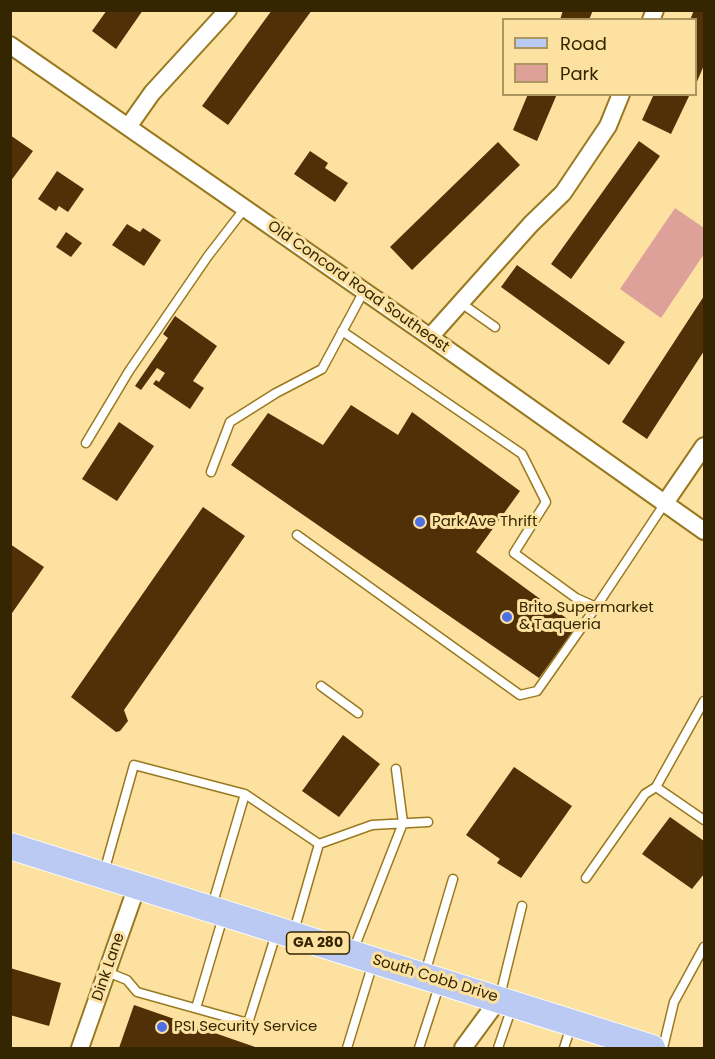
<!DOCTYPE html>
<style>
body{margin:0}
#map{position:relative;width:715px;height:1059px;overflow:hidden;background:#fce1a0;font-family:Poppins,sans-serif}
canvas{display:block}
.frame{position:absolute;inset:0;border:12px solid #332601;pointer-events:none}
.legend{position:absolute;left:502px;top:18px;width:195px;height:78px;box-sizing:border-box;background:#fce1a0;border:2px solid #ac9660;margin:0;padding:8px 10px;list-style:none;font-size:18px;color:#332601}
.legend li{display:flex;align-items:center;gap:12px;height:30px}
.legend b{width:30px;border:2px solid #ac9660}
</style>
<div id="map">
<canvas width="715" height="1059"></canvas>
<div class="frame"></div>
<ul class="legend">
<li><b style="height:8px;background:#bacaf3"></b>Road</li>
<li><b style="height:16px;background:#dda199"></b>Park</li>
</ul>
</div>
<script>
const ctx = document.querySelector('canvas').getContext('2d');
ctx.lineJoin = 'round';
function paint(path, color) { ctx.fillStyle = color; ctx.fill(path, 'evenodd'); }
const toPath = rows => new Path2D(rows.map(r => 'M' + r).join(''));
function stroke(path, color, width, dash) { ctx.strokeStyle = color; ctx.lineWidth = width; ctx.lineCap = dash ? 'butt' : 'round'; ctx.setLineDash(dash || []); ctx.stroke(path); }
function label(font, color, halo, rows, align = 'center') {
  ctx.font = font + ' Poppins,sans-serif'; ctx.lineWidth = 6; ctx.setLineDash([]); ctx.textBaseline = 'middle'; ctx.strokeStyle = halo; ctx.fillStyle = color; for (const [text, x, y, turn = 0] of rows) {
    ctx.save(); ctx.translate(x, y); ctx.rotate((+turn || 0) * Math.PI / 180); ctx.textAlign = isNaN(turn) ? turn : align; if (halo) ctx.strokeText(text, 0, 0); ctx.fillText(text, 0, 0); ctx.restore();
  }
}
paint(toPath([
 [675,208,704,228,704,254,661,318,620,289]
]), '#dda199');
paint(toPath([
 [107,10,143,10,116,49,92,31],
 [272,10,312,10,228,125,202,106],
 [563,10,593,10,589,20,560,20],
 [694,10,704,10,704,65,696,84,696,20,690,20],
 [528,94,557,94,537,141,513,130],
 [654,94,690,94,671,134,642,120],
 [10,135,33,151,10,182],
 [639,141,660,156,571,279,551,264],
 [498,142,520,165,412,270,390,247],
 [310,151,328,163,325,168,348,183,335,202,294,174],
 [57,171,84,189,68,212,59,206,56,211,38,199],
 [127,224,140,232,143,228,161,240,144,266,112,245],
 [66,232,82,243,71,257,56,247],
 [517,265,625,342,609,365,501,287],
 [704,296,704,351,647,439,622,422],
 [175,316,217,346,193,381,204,388,190,409,153,384,156,380,159,382,165,373,157,368,141,390,135,386,168,338,163,334],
 [351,405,398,435,412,412,520,491,476,552,577,626,539,678,231,465,268,413,323,445],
 [119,422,154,446,117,501,82,479],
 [203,507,245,536,124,710,128,721,120,731,116,732,71,697],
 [10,544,44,567,10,616],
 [343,735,380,764,339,817,302,791],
 [514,767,572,806,521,878,497,863,500,859,466,835],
 [670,817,704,841,704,874,692,889,642,854],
 [10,968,61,983,49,1026,10,1015],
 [134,1005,258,1048,119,1048]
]), '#503007');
const service = toPath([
 [461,303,495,327],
 [342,331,522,454,546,502,514,553,576,598,596,607],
 [86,443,129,371,208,256,245,208],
 [211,472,230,422,276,393,322,369,364,291],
 [297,535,520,695,537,691,596,607,665,503],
 [321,686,358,713],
 [656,787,704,820],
 [245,794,319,844,294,931],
 [319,844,372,825,428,822],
 [104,872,134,765,245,794,212,906],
 [586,878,645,794,656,787,704,701],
 [353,951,403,823,396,769],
 [107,972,127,980,137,992,248,1023,276,934],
 [425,973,453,879],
 [500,996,522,906],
 [196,1008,223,917],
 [347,1048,373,963],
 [419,1048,440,983],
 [498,1048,512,1007],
 [564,1048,571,1026],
 [663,1048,674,1002,704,947]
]);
const minor = toPath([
 [651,20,655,10],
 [10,45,430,337,704,531],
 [128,127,152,93,228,10],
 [430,337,531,224,563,193,608,126,621,94],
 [665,503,704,446],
 [80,1048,137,886],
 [463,1048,499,999]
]);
const primary = toPath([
 [10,846,652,1048]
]);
stroke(service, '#99791f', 11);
stroke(minor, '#99791f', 20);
stroke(primary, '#fff', 28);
stroke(service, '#fff', 8);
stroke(minor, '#fff', 16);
stroke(primary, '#bacaf3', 26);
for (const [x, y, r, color] of [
 [420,522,6,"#4d70e4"],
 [507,617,6,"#4d70e4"],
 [162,1027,6,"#4d70e4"]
]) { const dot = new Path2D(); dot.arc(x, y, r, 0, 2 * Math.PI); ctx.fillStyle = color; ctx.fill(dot); stroke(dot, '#fce1a0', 2); }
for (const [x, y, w] of [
 [318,943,63]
]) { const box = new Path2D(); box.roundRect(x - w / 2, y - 11, w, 22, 4.5); ctx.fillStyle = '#fce1a0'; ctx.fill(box); stroke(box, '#332601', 1.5); }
label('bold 14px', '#332601', null, [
 ["GA 280",318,943]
]);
label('15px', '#332601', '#fce1a0', [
 ["Old Concord Road Southeast",358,287,35],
 ["Dink Lane",109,967,-71],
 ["South Cobb Drive",435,979,17]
]);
label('15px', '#332601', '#fce1a0', [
 ["Park Ave Thrift",432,522],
 ["Brito Supermarket",519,608],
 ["& Taqueria",519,625],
 ["PSI Security Service",174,1027]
], 'left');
</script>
